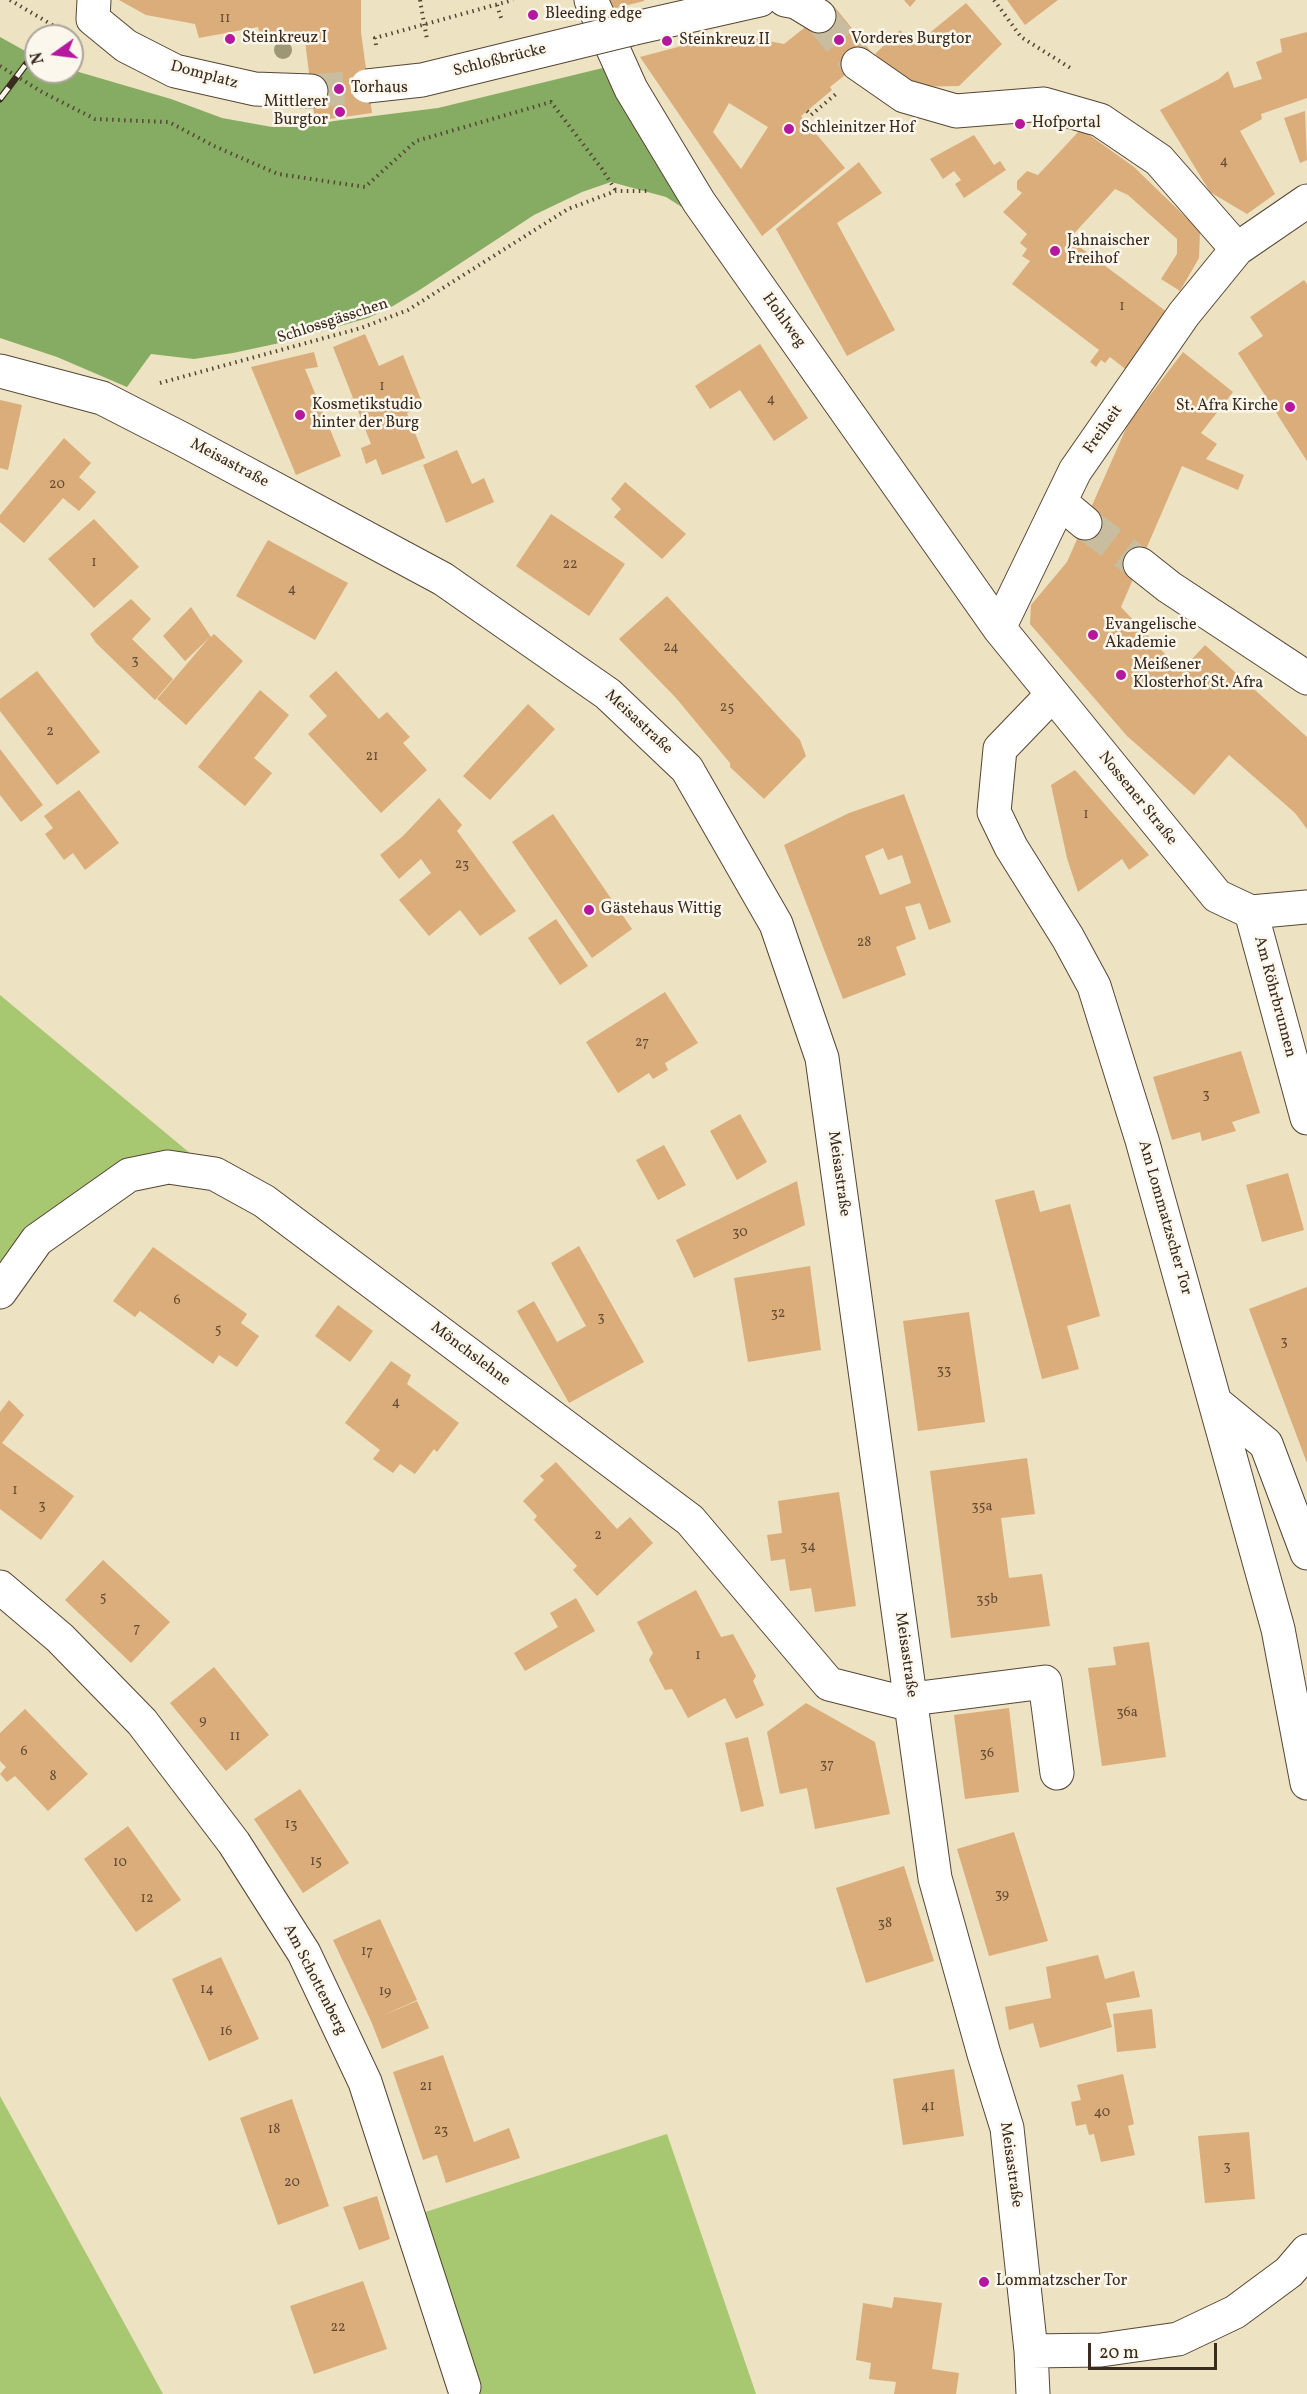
<!DOCTYPE html>
<meta charset="utf-8">
<style>
body{margin:0}
#map{position:relative;width:1307px;height:2394px;overflow:hidden;background:#ede2c1;font-family:Vollkorn,serif}
canvas{display:block}
.north{position:absolute;left:24px;top:24px;width:60px;height:60px;box-sizing:border-box;background:#fbf7ec;border:2px solid #aea59a;border-radius:50%;rotate:256deg;font-size:16px;font-weight:700;line-height:24px;text-align:center;color:#3b2a1e}
.north::after{content:'';display:block;margin:auto;width:21px;height:27px;background:#b5179e;clip-path:polygon(50% 0,100% 100%,50% 72%,0 100%)}
.scale{position:absolute;left:1088px;top:2343px;width:129px;height:27px;box-sizing:border-box;border:3px solid #3b2a1e;border-top:0;padding-left:8px;font-size:18px;line-height:21px;white-space:nowrap;color:#3b2a1e;-webkit-text-stroke:4px #fbf7ec;paint-order:stroke}
</style>
<div id="map">
<canvas width="1307" height="2394"></canvas>
<div class="north">N</div>
<div class="scale">20 m</div>
</div>
<script>
const ctx = document.querySelector('canvas').getContext('2d');
ctx.lineJoin = 'round';
function paint(path, color) { ctx.fillStyle = color; ctx.fill(path, 'evenodd'); }
const toPath = rows => new Path2D(rows.map(r => 'M' + r).join(''));
function stroke(path, color, width, dash) { ctx.strokeStyle = color; ctx.lineWidth = width; ctx.lineCap = dash ? 'butt' : 'round'; ctx.setLineDash(dash || []); ctx.stroke(path); }
function label(font, color, halo, rows, align = 'center') {
  ctx.font = font + ' Vollkorn,serif'; ctx.lineWidth = 5; ctx.setLineDash([]); ctx.textBaseline = 'middle'; ctx.strokeStyle = halo; ctx.fillStyle = color; for (const [text, x, y, turn = 0] of rows) {
    ctx.save(); ctx.translate(x, y); ctx.rotate((+turn || 0) * Math.PI / 180); ctx.textAlign = isNaN(turn) ? turn : align; if (halo) ctx.strokeText(text, 0, 0); ctx.fillText(text, 0, 0); ctx.restore();
  }
}
paint(toPath([
 [0,995,215,1174,129,1175,0,1292],
 [0,2096,163,2394,0,2394],
 [667,2134,756,2394,467,2394,410,2217]
]), '#a7c870');
paint(toPath([
 [0,37,36,57,36,72,72,72,72,70,171,99,222,118,272,127,305,127,334,121,438,108,607,67,685,209,666,197,611,182,582,192,534,215,418,291,393,306,368,318,284,342,233,353,194,359,151,354,127,387,57,357,0,338]
]), '#85ac62');
paint(toPath([
 [119,0,361,0,361,32,372,113,315,121,304,33,261,40,258,27,199,38,195,24,146,15],
 [606,0,644,0,644,1,608,10],
 [904,0,916,0,910,7],
 [1007,0,1058,0,1025,25],
 [966,3,1002,44,959,86,908,87,875,54,900,30,915,45],
 [833,5,872,53,830,87,832,90,801,116,845,168,762,236,640,57,689,44,747,37,784,44],
 [729,103,768,127,741,169,713,132],
 [1307,32,1307,98,1261,114,1262,119,1240,131,1275,194,1247,214,1210,192,1160,110,1219,79,1228,71,1234,88,1262,79,1256,62,1282,52,1280,39],
 [1305,111,1307,160,1300,163,1284,118],
 [1081,129,1134,167,1200,231,1199,258,1180,291,1161,279,1177,254,1177,239,1128,195,1115,189,1069,239,1167,312,1128,371,1110,357,1105,363,1101,360,1096,367,1090,362,1099,350,1012,284,1030,261,1022,256,1027,249,1020,243,1027,234,1003,212,1022,193,1017,189,1017,181,1027,171,1038,175],
 [974,135,994,165,1000,161,1006,170,964,198,955,184,961,180,954,171,943,179,930,159],
 [859,162,882,193,837,223,895,330,847,356,776,229],
 [1304,280,1307,284,1307,461,1238,353,1263,336,1250,317],
 [365,334,379,366,403,355,424,407,407,413,425,458,382,475,376,459,366,464,361,448,371,444,333,347],
 [760,344,808,418,774,441,740,390,710,409,695,386],
 [314,352,318,367,305,369,341,456,296,475,251,367],
 [1183,352,1233,392,1201,433,1217,444,1206,459,1244,475,1238,490,1182,466,1121,607,1181,671,1205,645,1307,737,1307,829,1295,813,1229,755,1194,795,1127,736,1030,624,1031,605,1067,562,1128,424],
 [0,400,22,405,8,470,0,468],
 [64,438,91,463,79,477,96,492,79,511,63,498,24,543,0,522,0,515],
 [457,450,472,484,484,478,494,502,446,523,423,465],
 [625,482,686,534,662,559,614,517,621,509,611,499],
 [551,514,625,564,589,616,516,566],
 [94,519,139,567,94,608,48,559],
 [268,540,348,583,315,640,236,596],
 [667,596,800,740,806,756,764,799,730,767,730,763,676,698,619,639],
 [131,599,151,619,132,639,173,679,155,700,96,643,90,634],
 [191,607,211,637,214,634,243,661,186,725,157,699,209,638,185,661,163,636],
 [37,671,100,752,57,785,0,711,0,699],
 [336,671,379,719,387,712,410,737,403,743,427,770,381,813,308,734,327,716,309,696],
 [260,690,289,715,254,758,272,773,245,806,198,767],
 [528,704,555,729,490,800,463,776],
 [0,749,43,805,21,822,0,795],
 [1075,770,1149,855,1129,870,1122,859,1078,892,1067,858,1051,785],
 [79,790,119,843,85,870,73,853,64,860,45,834,53,828,44,816],
 [904,794,951,922,929,930,920,903,905,907,916,939,896,947,906,975,843,999,784,845,849,813],
 [883,848,888,860,902,855,911,883,880,895,865,856],
 [439,798,462,825,457,831,516,911,480,936,460,910,429,936,399,900,431,873,421,859,399,879,380,855,403,836],
 [553,814,632,929,592,958,512,842],
 [556,919,588,966,560,985,528,938],
 [665,992,698,1043,665,1063,668,1070,653,1079,649,1073,618,1093,586,1042],
 [1241,1051,1260,1113,1232,1122,1236,1131,1202,1141,1200,1132,1172,1140,1153,1077],
 [740,1114,767,1162,737,1180,710,1131],
 [664,1145,686,1185,658,1200,636,1160],
 [1288,1173,1304,1230,1262,1242,1246,1185],
 [797,1181,805,1225,694,1278,676,1240],
 [1034,1190,1040,1212,1070,1204,1100,1316,1067,1326,1079,1369,1042,1379,995,1200],
 [579,1246,644,1362,569,1403,517,1311,534,1301,557,1342,586,1326,551,1263],
 [153,1247,247,1314,241,1323,259,1336,237,1367,219,1355,213,1364,140,1311,135,1317,113,1301],
 [810,1266,821,1350,748,1362,734,1278],
 [1307,1287,1307,1463,1249,1309],
 [338,1305,373,1331,350,1362,315,1336],
 [969,1312,985,1422,918,1431,903,1321],
 [391,1361,411,1375,407,1384,459,1423,437,1452,434,1449,415,1474,400,1464,393,1473,373,1459,380,1450,345,1423],
 [9,1400,24,1415,2,1443,74,1496,41,1540,0,1509,0,1412],
 [1027,1458,1035,1514,1001,1518,1009,1578,1042,1574,1050,1626,951,1638,930,1471],
 [556,1462,617,1529,630,1517,653,1543,597,1596,573,1570,577,1566,534,1520,537,1516,523,1501,544,1480,540,1476],
 [839,1492,856,1606,815,1612,811,1588,790,1591,785,1559,771,1561,767,1535,782,1533,778,1501],
 [103,1560,170,1622,131,1663,65,1600],
 [696,1590,721,1637,733,1634,756,1676,753,1681,764,1705,736,1719,725,1698,688,1718,672,1689,665,1690,649,1660,653,1653,637,1622],
 [576,1598,595,1631,525,1671,514,1653,558,1627,550,1613],
 [1149,1642,1166,1757,1102,1766,1088,1668,1116,1665,1113,1647],
 [214,1667,269,1735,226,1771,170,1703],
 [806,1703,875,1742,890,1814,815,1829,807,1788,780,1794,767,1732],
 [1009,1708,1019,1792,965,1799,954,1715],
 [25,1709,88,1774,48,1811,15,1776,7,1782,0,1774,6,1767,0,1761,0,1733],
 [748,1737,764,1806,741,1812,725,1743],
 [300,1789,349,1863,303,1893,254,1819],
 [128,1826,181,1900,136,1932,84,1859],
 [1014,1832,1048,1941,989,1956,957,1849],
 [904,1866,934,1961,866,1983,836,1888],
 [380,1919,417,2000,382,2016,417,2001,429,2028,382,2049,371,2021,333,1940],
 [1098,1955,1105,1979,1134,1971,1140,1997,1106,2003,1112,2027,1040,2048,1033,2023,1009,2030,1005,2007,1051,1998,1046,1967],
 [221,1957,259,2039,209,2061,172,1979],
 [1152,2009,1156,2048,1117,2052,1113,2014],
 [443,2055,474,2142,509,2128,520,2158,446,2183,437,2155,423,2160,393,2072],
 [954,2069,964,2136,903,2145,893,2079],
 [1123,2074,1134,2124,1128,2126,1135,2155,1101,2162,1094,2134,1089,2135,1086,2124,1076,2126,1071,2102,1081,2100,1077,2085],
 [292,2099,329,2206,278,2225,240,2118],
 [1249,2132,1255,2199,1205,2203,1198,2136],
 [377,2196,390,2239,359,2250,343,2207],
 [363,2281,387,2349,314,2374,290,2306],
 [894,2297,942,2303,932,2369,959,2373,956,2394,894,2394,896,2382,869,2379,871,2363,856,2360,863,2303,892,2308]
]), '#daad7b');
stroke(toPath([
 [819,16,858,64],
 [311,91,367,86],
 [1085,523,1140,564]
]), '#c9bda0', 33, [33, 16]);
const minor = toPath([
 [94,0,93,19,126,46,175,71,255,89,311,91],
 [591,0,631,89,699,202,999,628,1217,896,1251,912,1307,907],
 [785,0,796,2,819,16],
 [631,29,760,0],
 [858,64,904,96,956,111,1044,104,1100,120,1159,160,1237,249],
 [0,371,102,398,182,439,443,579,608,694,687,769,776,924,822,1058,935,1878,984,2054,1007,2128,1031,2351,1033,2394],
 [1060,502,1085,523],
 [1140,564,1169,587,1307,678],
 [999,628,1075,471,1184,314,1237,249,1307,201],
 [1052,695,1000,749,994,812,1011,847,1068,938,1094,986,1142,1140,1278,1629,1307,1783],
 [1251,912,1307,1118],
 [0,1292,37,1240,129,1175,168,1167,215,1174,264,1201,690,1520,829,1684,912,1705],
 [1215,1402,1266,1444,1307,1553],
 [0,1587,60,1638,142,1722,234,1843,304,1953,365,2082,464,2387],
 [912,1699,1045,1682,1057,1773],
 [1031,2351,1101,2350,1178,2339,1235,2312,1289,2272,1307,2251]
]);
stroke(minor, '#564636', 35);
stroke(toPath([
 [10,0,54,26],
 [420,0,422,12],
 [994,0,1021,37,1072,69],
 [497,5,502,21],
 [376,45,375,38,513,0],
 [27,63,36,57],
 [0,66,42,92,95,119,169,122,214,146,278,174,365,187,416,141,551,102,602,169,616,191],
 [807,111,811,115,836,94],
 [160,383,361,328,408,310,568,209,616,191,647,191]
]), '#564636', 4, [1.5, 4.5]);
stroke(minor, '#fff', 33);
const rail = toPath([
 [0,99,27,63]
]);
stroke(rail, '#3b2a1e', 7);
stroke(rail, '#fbf7ec', 4.5, [14]);
const minorBridge = toPath([
 [367,86,422,80,631,29]
]);
stroke(minorBridge, '#564636', 35, []);
stroke(toPath([
 [422,12,427,39]
]), '#564636', 4, [1.5, 4.5]);
stroke(minorBridge, '#fff', 33);
ctx.fillStyle = '#9d9775';
for (const [x, y] of [
 [283,50]
]) { ctx.beginPath(); ctx.arc(x, y, 9, 0, 2 * Math.PI); ctx.fill(); }
for (const [x, y, r, color] of [
 [533,15,6,"#b5179e"],
 [230,39,6,"#b5179e"],
 [839,40,6,"#b5179e"],
 [667,41,6,"#b5179e"],
 [339,89,6,"#b5179e"],
 [340,112,6,"#b5179e"],
 [1020,124,6,"#b5179e"],
 [789,129,6,"#b5179e"],
 [1055,251,6,"#b5179e"],
 [1290,407,6,"#b5179e"],
 [300,415,6,"#b5179e"],
 [1093,635,6,"#b5179e"],
 [1121,675,6,"#b5179e"],
 [589,910,6,"#b5179e"],
 [984,2282,6,"#b5179e"]
]) { const dot = new Path2D(); dot.arc(x, y, r, 0, 2 * Math.PI); ctx.fillStyle = color; ctx.fill(dot); stroke(dot, '#fbf7ec', 2); }
label('14px', '#634b35', null, [
 ["11",225,19],
 ["4",1224,162],
 ["1",1122,307],
 ["1",382,387],
 ["4",771,400],
 ["20",57,485],
 ["1",94,563],
 ["22",570,565],
 ["4",292,590],
 ["24",671,648],
 ["3",135,661],
 ["25",727,708],
 ["2",50,732],
 ["21",372,757],
 ["1",1086,815],
 ["23",462,865],
 ["28",864,943],
 ["27",642,1043],
 ["3",1206,1095],
 ["30",740,1233],
 ["6",177,1301],
 ["32",778,1314],
 ["3",601,1318],
 ["5",218,1330],
 ["3",1284,1342],
 ["33",944,1371],
 ["4",396,1403],
 ["1",15,1491],
 ["3",42,1506],
 ["35a",982,1507],
 ["2",598,1536],
 ["34",808,1547],
 ["5",103,1598],
 ["35b",987,1600],
 ["7",137,1629],
 ["1",698,1656],
 ["36a",1127,1713],
 ["9",203,1721],
 ["11",235,1737],
 ["6",24,1752],
 ["36",987,1754],
 ["37",827,1765],
 ["8",53,1777],
 ["13",291,1825],
 ["15",316,1862],
 ["10",120,1863],
 ["39",1002,1895],
 ["12",147,1899],
 ["38",885,1924],
 ["17",367,1952],
 ["14",207,1990],
 ["19",385,1992],
 ["16",226,2032],
 ["21",426,2087],
 ["41",928,2107],
 ["40",1102,2113],
 ["18",274,2130],
 ["23",441,2131],
 ["3",1227,2167],
 ["20",292,2183],
 ["22",338,2328]
]);
label('16px', '#3b2a1e', '#fbf7ec', [
 ["Bleeding edge",545,15],
 ["Steinkreuz I",242,39],
 ["Vorderes Burgtor",851,40],
 ["Steinkreuz II",679,41],
 ["Torhaus",351,89],
 ["Mittlerer",328,103,"right"],
 ["Burgtor",328,121,"right"],
 ["Hofportal",1032,124],
 ["Schleinitzer Hof",801,129],
 ["Jahnaischer",1067,242],
 ["Freihof",1067,260],
 ["Kosmetikstudio",312,406],
 ["hinter der Burg",312,424],
 ["St. Afra Kirche",1278,407,"right"],
 ["Evangelische",1105,626],
 ["Akademie",1105,644],
 ["Meißener",1133,666],
 ["Klosterhof St. Afra",1133,684],
 ["Gästehaus Wittig",601,910],
 ["Lommatzscher Tor",996,2282]
], 'left');
label('16px', '#3b2a1e', '#fbf7ec', [
 ["Schloßbrücke",500,61,-14],
 ["Domplatz",204,76,15],
 ["Hohlweg",783,321,54],
 ["Schlossgässchen",333,322,-18],
 ["Freiheit",1104,430,-55],
 ["Meisastraße",229,464,28],
 ["Meisastraße",638,723,43],
 ["Nossener Straße",1137,799,51],
 ["Am Röhrbrunnen",1274,997,75],
 ["Meisastraße",838,1174,82],
 ["Am Lommatzscher Tor",1164,1218,74],
 ["Mönchslehne",470,1355,37],
 ["Meisastraße",905,1655,82],
 ["Am Schottenberg",314,1980,63],
 ["Meisastraße",1010,2165,82]
]);
</script>
